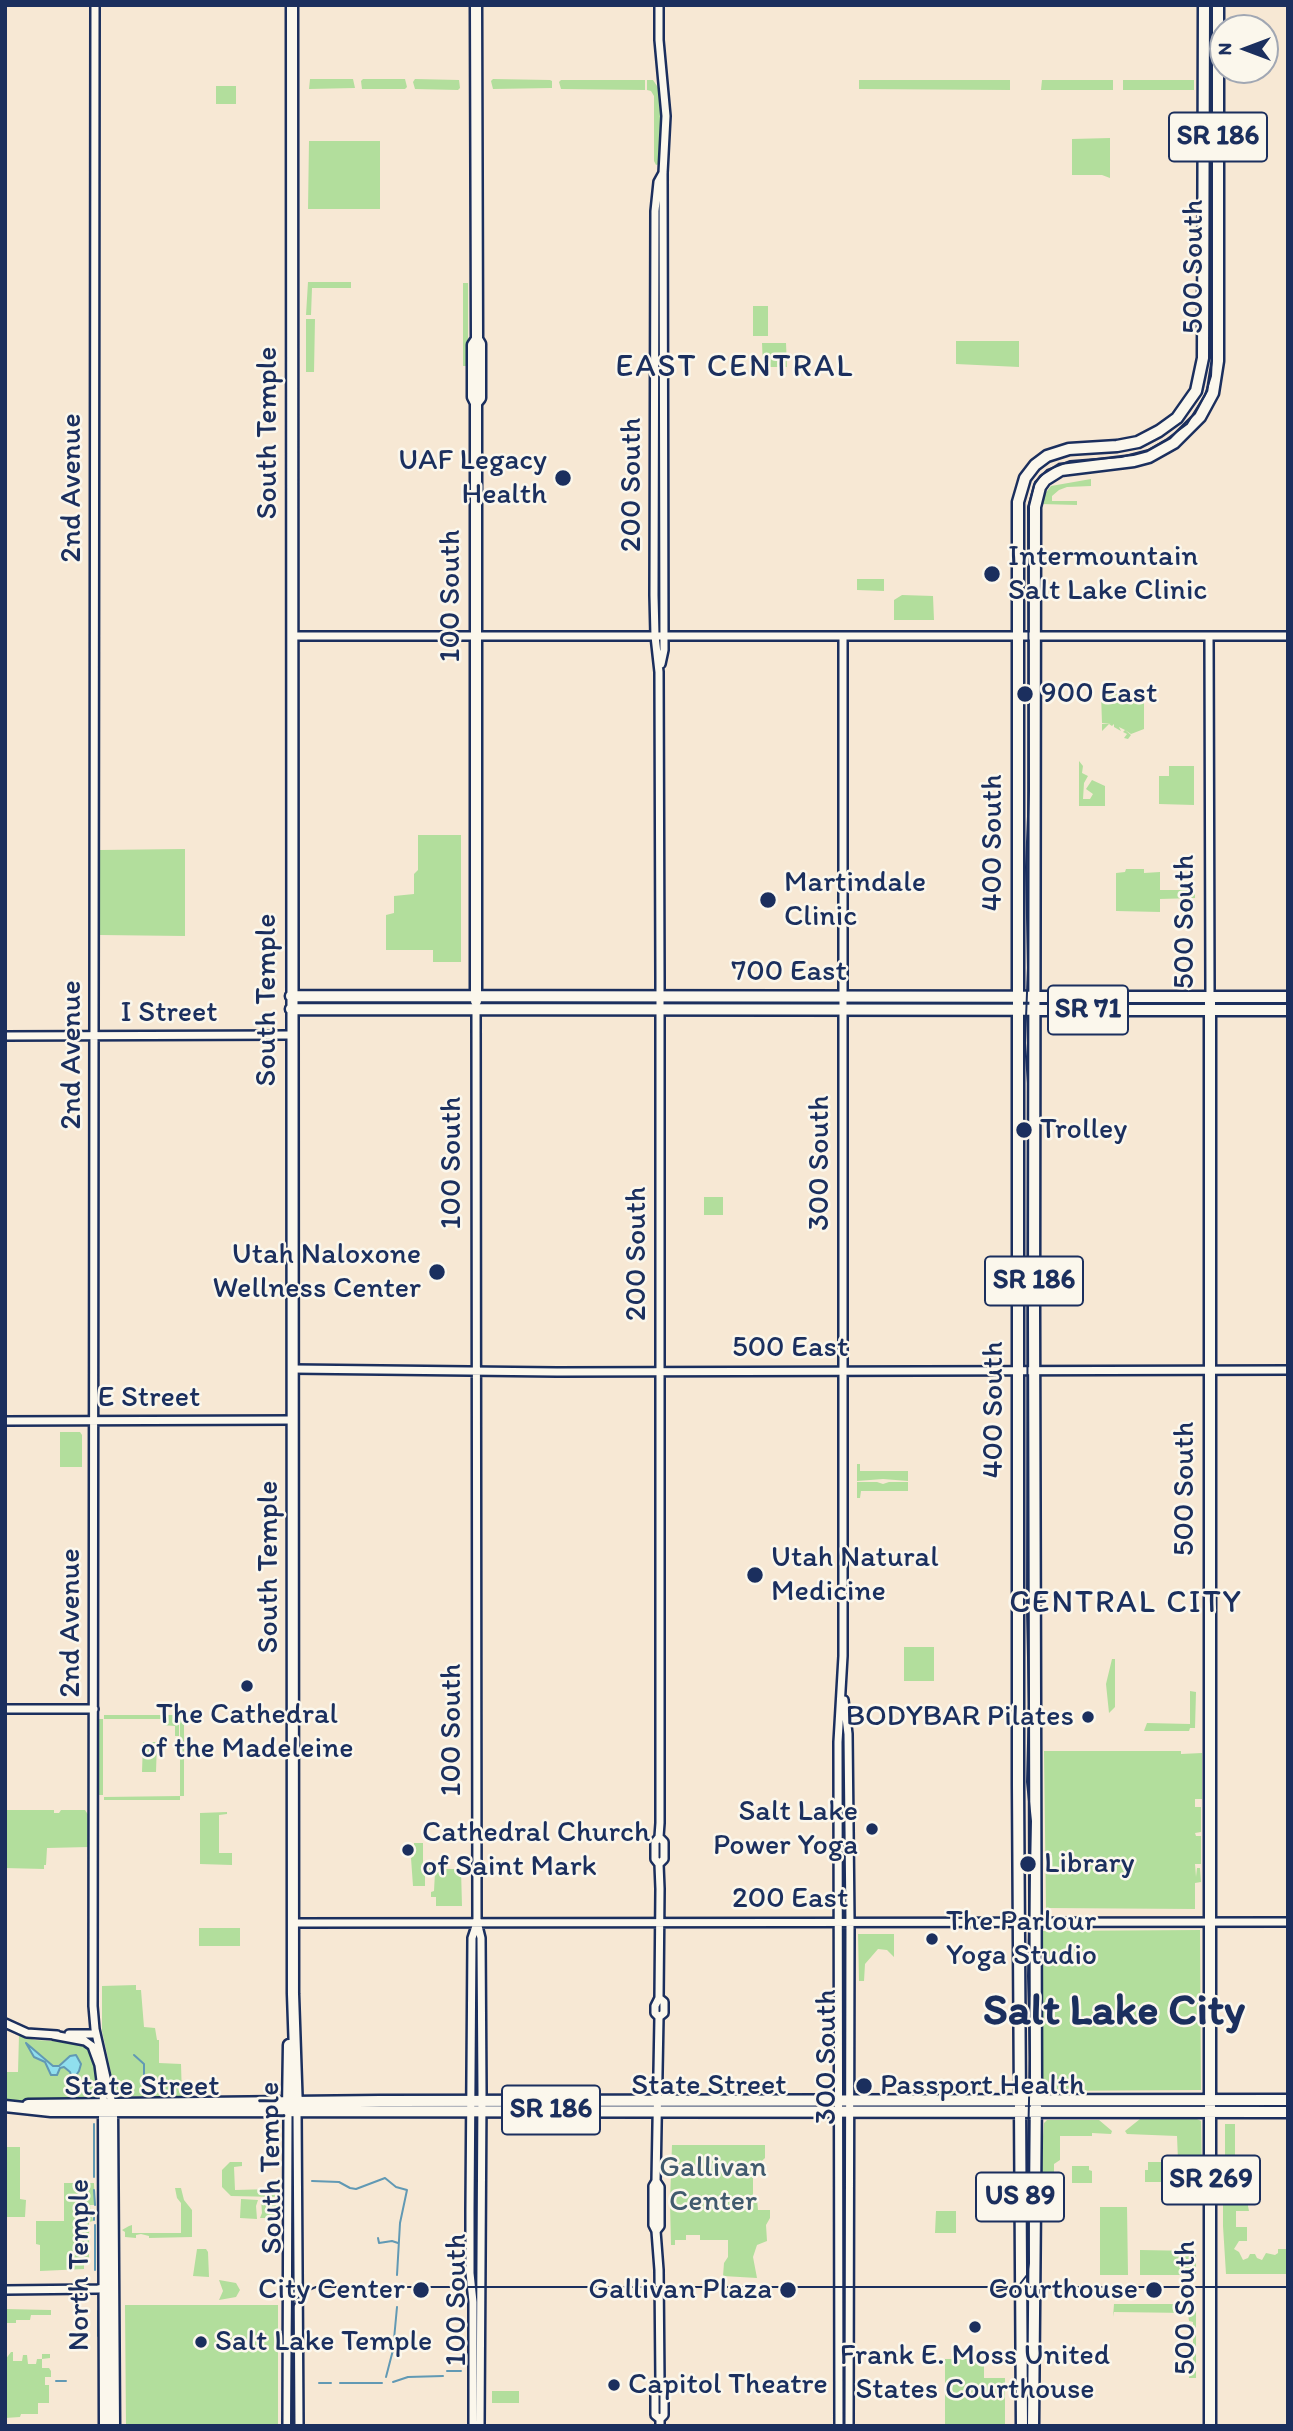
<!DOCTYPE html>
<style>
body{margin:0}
#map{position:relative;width:1293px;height:2431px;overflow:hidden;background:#f7e8d4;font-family:Itim,sans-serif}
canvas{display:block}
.frame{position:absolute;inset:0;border:7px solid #1b2f5e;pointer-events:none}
.north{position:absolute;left:1209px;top:14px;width:70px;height:70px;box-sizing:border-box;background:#fbf7ec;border:2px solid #a1a7b3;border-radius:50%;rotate:270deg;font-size:19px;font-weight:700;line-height:28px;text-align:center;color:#1b2f5e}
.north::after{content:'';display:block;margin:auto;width:24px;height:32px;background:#1b2f5e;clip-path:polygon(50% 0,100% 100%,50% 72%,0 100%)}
</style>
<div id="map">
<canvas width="1293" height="2431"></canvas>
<div class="frame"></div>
<div class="north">N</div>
</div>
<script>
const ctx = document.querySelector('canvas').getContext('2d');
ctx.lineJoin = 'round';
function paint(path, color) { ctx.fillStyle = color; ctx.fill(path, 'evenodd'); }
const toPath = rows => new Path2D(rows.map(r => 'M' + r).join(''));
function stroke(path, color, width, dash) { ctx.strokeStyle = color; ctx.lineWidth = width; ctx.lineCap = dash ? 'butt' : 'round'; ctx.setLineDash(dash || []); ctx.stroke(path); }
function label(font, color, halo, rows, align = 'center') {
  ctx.font = font + ' Itim,sans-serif'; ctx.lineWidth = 5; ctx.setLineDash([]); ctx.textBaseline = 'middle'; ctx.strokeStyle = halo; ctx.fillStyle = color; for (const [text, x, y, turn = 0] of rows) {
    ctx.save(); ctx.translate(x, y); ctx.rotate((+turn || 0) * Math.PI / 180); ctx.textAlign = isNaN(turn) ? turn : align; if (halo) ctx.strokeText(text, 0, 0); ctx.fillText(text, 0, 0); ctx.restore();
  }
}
paint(toPath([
 [310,79,353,79,355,88,309,89],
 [363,79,405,79,407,87,405,89,362,89,361,81],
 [415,79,459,80,460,88,458,90,415,89,413,82],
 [493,79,550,80,552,81,552,88,493,89,491,81],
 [561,80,645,80,645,90,561,89,559,82],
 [647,80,653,80,659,89,661,110,662,148,659,164,656,165,654,161,654,96,651,91,647,90],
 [859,80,1010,80,1010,90,859,89],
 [1042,80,1113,80,1113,90,1041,90],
 [1123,80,1194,80,1194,90,1123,90],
 [216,86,236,86,236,104,216,104],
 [1110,138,1110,178,1102,175,1072,175,1072,139],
 [309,141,380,141,380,209,308,209],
 [308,282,351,282,351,288,312,288,311,315,306,315],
 [463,283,468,283,468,366,463,366],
 [753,306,768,306,768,336,753,336],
 [306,319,315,319,314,372,306,372],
 [956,341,1019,341,1019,367,956,364],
 [762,343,786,343,787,367,763,367],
 [1091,479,1091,486,1067,487,1059,490,1052,496,1052,501,1077,501,1077,505,1041,504,1044,495,1051,486],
 [857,579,884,579,884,591,857,590],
 [902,595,933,596,934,620,894,620,894,600],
 [1101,694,1144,695,1144,729,1131,734,1125,730,1131,735,1128,739,1124,738,1127,734,1123,732,1125,730,1119,727,1121,731,1114,727,1114,724,1112,726,1109,724,1102,731,1102,724,1111,723,1102,723],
 [1079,761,1083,766,1082,773,1088,776,1084,783,1083,799,1090,799,1093,794,1086,789,1092,780,1105,786,1105,806,1079,806],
 [1169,766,1194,766,1194,805,1159,804,1159,776,1169,776],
 [418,835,461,835,461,962,433,962,433,950,386,950,386,915,394,913,394,896,414,894,414,874,418,870],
 [185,849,185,936,100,935,100,850],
 [1126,869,1144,869,1144,873,1160,872,1160,890,1195,890,1195,898,1160,899,1160,912,1116,911,1116,873,1125,872],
 [704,1197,723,1197,723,1215,704,1215],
 [60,1432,80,1432,82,1435,82,1467,60,1467],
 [857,1464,860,1464,860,1471,908,1471,908,1481,883,1479,857,1481],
 [857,1482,877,1482,883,1484,889,1482,908,1482,908,1491,861,1491,860,1498,857,1498],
 [904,1647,934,1647,934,1681,904,1681],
 [1112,1659,1115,1659,1115,1707,1109,1713,1106,1684],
 [1190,1691,1196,1692,1195,1728,1190,1728,1189,1731,1144,1731,1147,1723,1190,1724],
 [104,1715,180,1715,180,1719,175,1719,179,1720,179,1736,175,1736,175,1726,162,1725,162,1719,104,1719],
 [99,1719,103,1719,103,1795,99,1795],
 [180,1719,184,1720,184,1796,180,1796,180,1800,104,1800,104,1797,180,1796],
 [143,1742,157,1742,156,1772,142,1772],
 [1044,1751,1181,1751,1181,1754,1202,1753,1202,1799,1195,1799,1195,1807,1201,1807,1201,1832,1195,1833,1196,1836,1201,1836,1201,1864,1195,1864,1196,1877,1197,1868,1200,1868,1201,1882,1195,1883,1195,1909,1046,1908],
 [5,1810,54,1810,54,1813,59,1813,61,1810,85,1810,89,1816,89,1847,47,1848,46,1865,44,1865,44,1869,5,1868],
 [227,1812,227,1814,219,1815,219,1853,232,1853,232,1865,200,1864,200,1813],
 [414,1843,423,1843,423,1863,425,1864,425,1868,432,1868,432,1874,425,1874,425,1886,413,1886,411,1858,414,1856],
 [445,1869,461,1869,462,1906,436,1906,436,1897,431,1897,431,1892,434,1891,435,1872,444,1872],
 [199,1928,240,1928,240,1946,199,1946],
 [1200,1930,1201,2090,1041,2091,1040,1931],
 [858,1934,894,1934,894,1957,887,1950,878,1949,865,1964,864,1981,859,1981],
 [136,1985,136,1990,141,1990,144,2027,155,2028,157,2040,159,2040,159,2063,181,2064,182,2097,116,2096,102,2031,102,1986],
 [19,2035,35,2040,85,2043,93,2052,101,2088,100,2097,94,2100,5,2102,5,2072,18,2072],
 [1140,2119,1197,2119,1201,2121,1202,2174,1195,2178,1186,2175,1184,2163,1178,2160,1177,2136,1127,2134,1125,2131],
 [1047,2120,1099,2120,1112,2131,1111,2134,1092,2133,1092,2136,1060,2136,1060,2160,1054,2164,1054,2177,1040,2178,1044,2123],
 [1225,2124,1235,2124,1235,2158,1225,2158],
 [672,2145,765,2145,765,2158,753,2169,753,2199,757,2199,758,2210,770,2210,770,2218,766,2225,767,2241,757,2245,753,2257,757,2278,723,2276,724,2263,728,2257,728,2240,700,2240,700,2235,686,2235,686,2240,675,2240,675,2245,671,2245,670,2202],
 [5,2147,20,2147,20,2199,26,2200,25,2217,5,2217],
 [230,2162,242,2162,242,2166,234,2167,235,2190,272,2189,273,2184,278,2184,278,2197,231,2196,222,2187,222,2170],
 [1148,2162,1165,2162,1165,2182,1145,2182,1145,2170,1148,2170],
 [1072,2166,1089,2166,1089,2170,1092,2171,1092,2183,1072,2183],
 [1223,2170,1236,2172,1236,2189,1249,2189,1246,2196,1249,2211,1236,2211,1236,2227,1247,2227,1247,2241,1239,2241,1234,2249,1239,2252,1243,2260,1248,2258,1250,2254,1255,2254,1257,2258,1262,2260,1266,2253,1275,2255,1278,2253,1278,2249,1286,2249,1288,2274,1226,2274,1223,2226],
 [64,2183,94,2183,95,2205,90,2205,93,2221,89,2222,89,2259,84,2259,84,2269,40,2271,40,2245,36,2244,36,2221,64,2221],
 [175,2188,181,2188,184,2200,192,2210,192,2237,149,2238,149,2236,141,2234,136,2235,136,2238,125,2237,125,2232,122,2230,129,2226,132,2225,132,2233,181,2233,181,2203,177,2198],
 [241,2199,258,2200,256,2206,257,2219,240,2218],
 [261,2199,278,2200,278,2218,260,2218,262,2213],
 [1100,2207,1127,2207,1128,2275,1100,2275],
 [936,2211,956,2211,956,2233,935,2233],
 [197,2249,206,2249,208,2252,209,2277,193,2276],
 [1140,2250,1196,2251,1196,2275,1140,2275],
 [219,2280,236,2283,240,2290,236,2297,219,2300,223,2291],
 [1114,2304,1194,2304,1196,2306,1196,2378,1189,2378,1190,2366,1193,2366,1193,2322,1189,2321,1188,2313,1114,2312,1113,2317],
 [125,2305,278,2305,278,2426,126,2426],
 [5,2309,51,2310,51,2315,31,2315,30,2320,16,2320,16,2323,5,2323],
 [11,2352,13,2352,13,2361,22,2361,23,2355,27,2355,28,2364,36,2364,37,2359,42,2359,42,2354,50,2354,50,2358,42,2359,42,2368,49,2368,51,2371,51,2377,45,2377,45,2385,49,2385,49,2403,38,2403,38,2414,21,2414,20,2417,5,2418,5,2360],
 [945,2359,984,2359,984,2378,1005,2378,1005,2426,945,2426],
 [492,2391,519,2391,519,2403,492,2403]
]), '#b2de9c');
const water = toPath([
 [26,2043,53,2066,59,2066,70,2056,76,2055,81,2064,79,2071,73,2080,70,2072,64,2067,60,2068,57,2075,51,2075,45,2062,34,2057,26,2043]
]);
paint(water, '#90dfee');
stroke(water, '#6199b4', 2);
stroke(toPath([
 [134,2055,144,2064,144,2090],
 [74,2076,83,2084],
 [94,2124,94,2177],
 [312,2181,339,2182,350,2188,356,2189,385,2178,396,2187,407,2190,400,2223,397,2275],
 [94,2190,95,2205],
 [94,2210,94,2220],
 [95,2225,95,2270],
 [378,2238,379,2243,392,2241,398,2243],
 [98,2311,98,2336],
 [447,2371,461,2371],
 [99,2374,99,2345],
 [386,2377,393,2350,397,2307],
 [56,2381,66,2381],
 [393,2382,408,2377,443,2376],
 [319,2383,331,2383],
 [340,2383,382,2383],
 [99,2388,99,2426]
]), '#6199b4', 2);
const minor = toPath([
 [95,5,93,2006,95,2029,112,2104],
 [659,5,659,40,666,116,663,173,664,650,661,664],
 [292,636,1288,636],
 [1209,636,1210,996],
 [476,1008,477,1922,481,1938,482,2093,480,2426],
 [5,1036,291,1035],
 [293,1369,557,1372,1288,1370],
 [5,1421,293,1420],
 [844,1700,848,1734,850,1922,849,2426],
 [5,1709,94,1709],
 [659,1864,664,1859,664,1842,659,1837],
 [293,1923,1288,1922],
 [659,1998,664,2002,664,2013,659,2017],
 [5,2023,27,2033,57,2035],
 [69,2034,96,2034],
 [53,2035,85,2041,92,2046,99,2065,104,2104],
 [297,2111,299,2426],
 [656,2181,653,2186,653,2225,656,2231,659,2270,660,2383,664,2385,664,2415,660,2419],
 [656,2231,660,2226,660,2187,656,2181,659,2017,655,2013,655,2006,659,1998,660,1889,659,1864,655,1859,655,1842,659,1837,660,1823,660,977,659,672,655,636,654,595,655,211,658,182,663,173],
 [5,2290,98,2289,109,2287],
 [287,2426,288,2111],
 [473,2426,473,2302,470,2273,470,2209,472,1938,477,1923],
 [660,2426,660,2419,655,2415,655,2385,660,2383],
 [839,2426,838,1742,843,1656,843,636]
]);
const major = toPath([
 [292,5,293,1994,297,2111],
 [476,403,480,398,480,344,477,339,476,5],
 [291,996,1288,997],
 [1210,996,1210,2426],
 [476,1001,476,403,473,397,473,345,477,339],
 [291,1009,1288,1010],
 [28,2105,380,2101,1288,2100],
 [5,2106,51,2111,1288,2112],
 [288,2107,289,2045],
 [104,2108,105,2426],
 [112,2108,114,2426],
 [1022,2426,1018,1785,1018,502,1025,478,1035,465,1047,456,1069,449,1117,446,1138,442,1159,431,1177,418,1196,391,1203,358,1204,5],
 [1033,2426,1036,2090,1034,1311,1035,507,1040,487,1045,480,1061,470,1134,461,1149,457,1174,443,1200,417,1213,393,1218,361,1218,5]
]);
stroke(minor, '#1b2f5e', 12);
stroke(major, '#1b2f5e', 15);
stroke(minor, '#fbf7ec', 7);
stroke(major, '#fbf7ec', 10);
stroke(toPath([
 [992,2292,1012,2288,1020,2284,1027,2275,1029,2263,1028,2144,1030,2058,1028,1976,1031,1821,1027,1782,1029,1704,1027,1611,1028,1083,1025,1043,1028,968,1026,867,1029,791,1028,507,1035,482,1047,470,1070,461,1121,457,1148,450,1167,439,1187,424,1205,395,1211,376,1212,357,1212,5],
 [291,2426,292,2308,302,2293,316,2287,1288,2287]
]), '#1b2f5e', 2);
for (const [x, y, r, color] of [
 [563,478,9,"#1b2f5e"],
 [992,574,9,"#1b2f5e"],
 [1025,694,9,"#1b2f5e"],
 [768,900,9,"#1b2f5e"],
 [1024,1130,9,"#1b2f5e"],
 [437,1272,9,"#1b2f5e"],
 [755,1575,9,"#1b2f5e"],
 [247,1686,7,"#1b2f5e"],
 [1088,1717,7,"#1b2f5e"],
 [872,1829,7,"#1b2f5e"],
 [408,1850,7,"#1b2f5e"],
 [1028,1864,9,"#1b2f5e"],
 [932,1939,7,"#1b2f5e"],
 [864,2086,9,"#1b2f5e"],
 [421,2290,9,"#1b2f5e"],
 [788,2290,9,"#1b2f5e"],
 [1154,2290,9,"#1b2f5e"],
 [975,2327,7,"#1b2f5e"],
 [201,2342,7,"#1b2f5e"],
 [614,2385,7,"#1b2f5e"]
]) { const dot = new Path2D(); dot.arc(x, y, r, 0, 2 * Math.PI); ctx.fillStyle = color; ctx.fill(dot); stroke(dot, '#fbf7ec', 2.5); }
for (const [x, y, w] of [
 [1218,137,98],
 [1088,1010,80],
 [1034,1281,98],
 [551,2110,98],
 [1211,2180,98],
 [1020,2197,88]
]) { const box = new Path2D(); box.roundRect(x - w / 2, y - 24.5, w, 49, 5); ctx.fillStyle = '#fbf7ec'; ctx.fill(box); stroke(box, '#1b2f5e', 2); }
label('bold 28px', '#1b2f5e', null, [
 ["SR 186",1218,137],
 ["SR 71",1088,1010],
 ["SR 186",1034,1281],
 ["SR 186",551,2110],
 ["SR 269",1211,2180],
 ["US 89",1020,2197]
]);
label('30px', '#1b2f5e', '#fbf7ec', [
 ["500 South",1194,267,-90],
 ["South Temple",268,433,-90],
 ["200 South",632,485,-90],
 ["2nd Avenue",72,488,-90],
 ["100 South",451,596,-90],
 ["400 South",993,843,-90],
 ["500 South",1185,922,-90],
 ["700 East",789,972],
 ["South Temple",267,1000,-90],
 ["I Street",169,1013],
 ["2nd Avenue",72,1055,-90],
 ["100 South",452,1163,-90],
 ["300 South",820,1163,-90],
 ["200 South",637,1254,-90],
 ["500 East",790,1348],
 ["E Street",149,1398],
 ["400 South",994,1410,-90],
 ["500 South",1185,1489,-90],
 ["South Temple",269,1567,-90],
 ["2nd Avenue",71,1623,-90],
 ["100 South",452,1730,-90],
 ["200 East",790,1899],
 ["300 South",827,2057,-90],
 ["State Street",709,2086],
 ["State Street",142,2087],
 ["South Temple",272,2168,-91],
 ["North Temple",80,2265,-90],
 ["100 South",457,2300,-90],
 ["500 South",1186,2308,-90]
]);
label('30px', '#1b2f5e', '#fbf7ec', [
 ["UAF Legacy",547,461,"right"],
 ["Health",547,495,"right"],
 ["Intermountain",1008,557],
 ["Salt Lake Clinic",1008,591],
 ["900 East",1041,694],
 ["Martindale",784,883],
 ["Clinic",784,917],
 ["Trolley",1040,1130],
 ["Utah Naloxone",421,1255,"right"],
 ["Wellness Center",421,1289,"right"],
 ["Utah Natural",771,1558],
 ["Medicine",771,1592],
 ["The Cathedral",247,1715,"center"],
 ["of the Madeleine",247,1749,"center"],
 ["BODYBAR Pilates",1074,1717,"right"],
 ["Salt Lake",858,1812,"right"],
 ["Power Yoga",858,1846,"right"],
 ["Cathedral Church",422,1833],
 ["of Saint Mark",422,1867],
 ["Library",1044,1864],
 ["The Parlour",946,1922],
 ["Yoga Studio",946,1956],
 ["Passport Health",880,2086],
 ["City Center",405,2290,"right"],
 ["Gallivan Plaza",772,2290,"right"],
 ["Courthouse",1138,2290,"right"],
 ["Salt Lake Temple",215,2342],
 ["Frank E. Moss United",975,2356,"center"],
 ["States Courthouse",975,2390,"center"],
 ["Capitol Theatre",628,2385]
], 'left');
label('30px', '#415b6e', '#fbf7ec', [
 ["Gallivan",713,2168],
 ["Center",713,2202]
]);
ctx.letterSpacing = '2px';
label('32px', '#1b2f5e', '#fbf7ec', [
 ["EAST CENTRAL",735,368],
 ["CENTRAL CITY",1126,1604]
]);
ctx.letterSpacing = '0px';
label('bold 44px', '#1b2f5e', '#fbf7ec', [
 ["Salt Lake City",1114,2013]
]);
</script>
